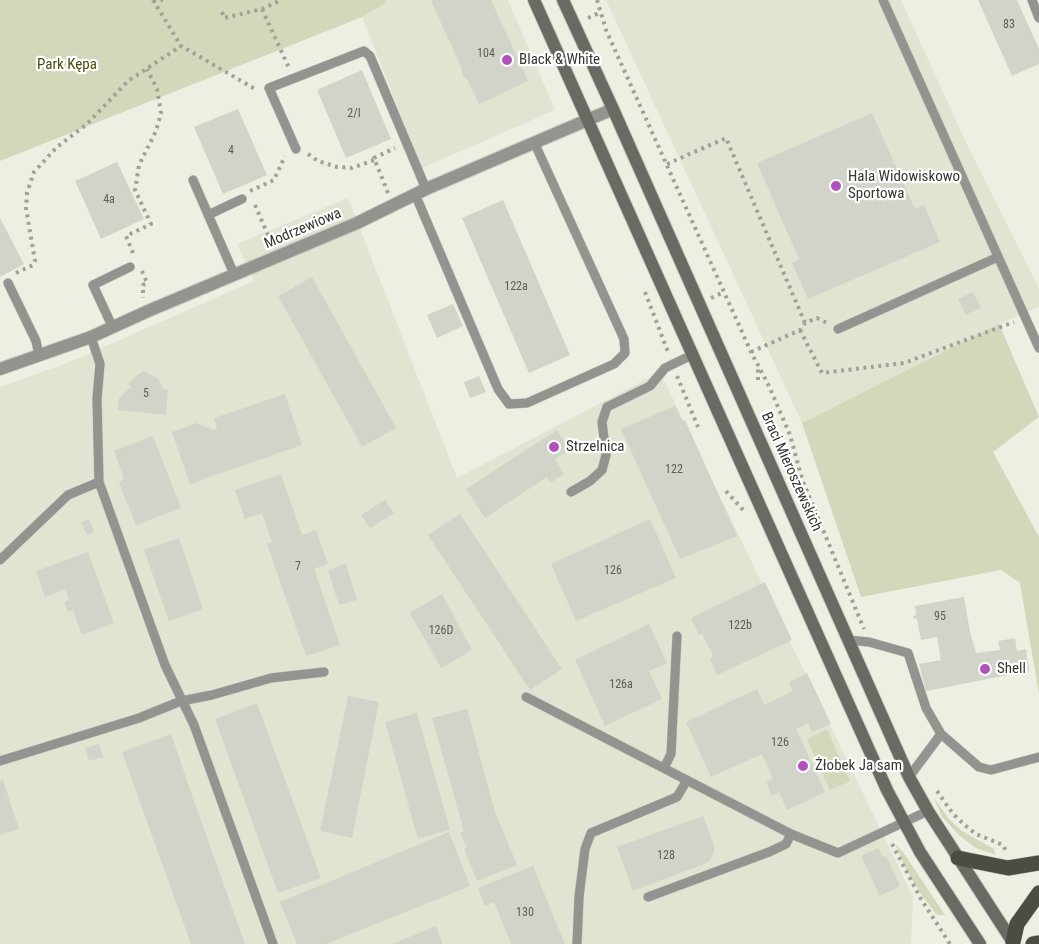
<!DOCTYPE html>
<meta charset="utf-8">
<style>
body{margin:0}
canvas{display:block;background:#edefe3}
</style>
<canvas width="1039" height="944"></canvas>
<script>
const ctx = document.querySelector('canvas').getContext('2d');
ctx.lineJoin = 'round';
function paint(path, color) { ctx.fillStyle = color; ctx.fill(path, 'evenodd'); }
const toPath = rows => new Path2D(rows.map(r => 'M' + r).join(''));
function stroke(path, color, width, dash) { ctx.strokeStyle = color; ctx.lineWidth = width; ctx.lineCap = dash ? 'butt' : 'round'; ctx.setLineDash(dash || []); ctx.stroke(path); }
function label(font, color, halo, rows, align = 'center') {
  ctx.font = font + ' "Roboto Condensed",sans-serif'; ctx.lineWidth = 4.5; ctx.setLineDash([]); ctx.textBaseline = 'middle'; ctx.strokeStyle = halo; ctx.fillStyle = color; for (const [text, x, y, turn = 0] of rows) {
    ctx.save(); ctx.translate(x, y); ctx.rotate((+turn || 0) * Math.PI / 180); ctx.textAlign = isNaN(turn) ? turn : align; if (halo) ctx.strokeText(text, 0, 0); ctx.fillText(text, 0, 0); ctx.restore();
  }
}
paint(toPath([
 [385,0,508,0,555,110,422,168,362,17,385,3],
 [606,0,901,0,969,149,1039,289,1039,307,999,324,802,423],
 [348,198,457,478,660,372,913,897,911,944,0,944,0,387,67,363,254,281,237,244]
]), '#e1e4d1');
paint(toPath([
 [0,0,385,0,386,3,362,17,0,161],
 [999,324,1039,417,993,452,1039,537,1039,694,1020,583,1001,570,861,597,802,423],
 [827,729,850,781,830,790,807,739],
 [934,798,949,819,962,831,994,849,996,855,976,848,960,836,942,817],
 [895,844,903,852,945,915,937,915,923,897,907,871]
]), '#d3d8ba');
paint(toPath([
 [434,0,491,0,528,81,479,104,466,77,464,78,461,70,462,69,431,1],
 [978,0,1017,0,1039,49,1039,64,1012,76],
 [362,70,391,139,346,158,317,90],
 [238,109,267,175,223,194,194,127],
 [872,113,915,209,924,205,940,242,808,299,792,263,799,259,757,163],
 [117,162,144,219,101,239,75,181],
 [503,200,570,355,529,373,462,218],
 [0,218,24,264,0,277],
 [312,277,396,428,362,447,278,296],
 [973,292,981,308,966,315,958,299],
 [453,304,463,326,437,338,427,315],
 [143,371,157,378,164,389,168,390,166,415,118,410,119,398,131,387,128,384,133,379],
 [479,376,486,392,470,398,464,382],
 [285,394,302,445,190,484,172,432,196,423,214,430,217,427,214,418],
 [675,406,682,421,685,420,737,536,680,559,621,429],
 [557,430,569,450,555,459,564,474,550,483,547,477,485,518,466,489],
 [153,436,181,508,136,525,119,483,124,478,114,451],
 [281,474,302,535,316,530,328,564,314,569,340,645,306,656,267,544,272,542,262,513,245,519,235,490],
 [385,500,394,513,370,528,361,515],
 [460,514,562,669,530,690,428,535],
 [89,519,94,532,87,535,81,522],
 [650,519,676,578,576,621,551,564],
 [179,538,203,609,169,621,144,550],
 [88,552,114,623,82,635,73,610,68,612,64,602,69,600,65,589,45,597,36,571],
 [346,564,357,600,339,605,328,570],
 [765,582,792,640,717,675,710,659,713,655,702,634,699,635,691,618],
 [442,594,472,650,441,668,410,613],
 [964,597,970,632,976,653,1000,650,998,641,1015,638,1017,651,1026,649,1029,671,926,691,919,664,941,660,937,637,921,640,917,619,914,619,913,616,916,615,915,606],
 [649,624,667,663,649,671,662,699,605,726,575,660],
 [807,673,831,724,812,732,808,723,796,729,825,792,787,810,779,792,772,796,766,782,773,779,762,754,711,777,686,722,757,689,764,705,793,691,789,682],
 [348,696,379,702,352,838,320,831],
 [257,703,321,878,278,893,215,719],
 [467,709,495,812,517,865,477,881,464,849,467,848,460,833,464,831,432,718],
 [417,713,450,830,418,839,385,722],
 [171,734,193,798,245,944,191,944,122,752],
 [99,744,103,757,89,761,85,748],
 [3,780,19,829,0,835,0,781],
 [703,816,714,845,714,852,710,860,704,864,633,891,617,847],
 [449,832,470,886,326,944,297,944,280,902],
 [878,848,883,857,886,856,900,886,880,896,861,856],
 [533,866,557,925,565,944,511,944,494,902,485,906,478,888],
 [436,926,443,944,392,944]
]), '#d2d4c9');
const lane = toPath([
 [883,0,1039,348],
 [1032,0,1039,18],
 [296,149,269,88,364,51,370,56,426,189],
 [193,180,234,274],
 [415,194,498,389,509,404,527,403,614,364,625,353,624,339,534,142],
 [208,215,242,199],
 [8,283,36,341,39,355],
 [113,328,93,285,130,267],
 [838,329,998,257],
 [91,337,100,364,97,399,99,482,165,665,194,725,273,944],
 [571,492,590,481,602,470,606,455,602,422,607,407,650,386,665,368,692,355],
 [0,560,68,495,99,482],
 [848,640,869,642,908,653,926,708,941,734,979,767,991,770,1039,757],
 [526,697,791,834,838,853,928,811],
 [0,761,139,718,181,701,212,695,271,678,324,672],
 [664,768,671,754,677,636],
 [909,777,941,734],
 [648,897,769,852,786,844,791,834],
 [577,944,579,897,585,849,591,833,677,797,687,780]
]);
const street = toPath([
 [0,369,91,337,148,311,357,223,426,189,613,109]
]);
const secondary = toPath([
 [534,0,887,790,920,852,980,944],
 [563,0,613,109,909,777,928,811,1014,944]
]);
const primary = toPath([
 [958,858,1008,868,1039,863],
 [1013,942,1017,924,1039,893],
 [1033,944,1039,943]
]);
stroke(lane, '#c8cac0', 10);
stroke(street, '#c8cac0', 14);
stroke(secondary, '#c8cac0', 14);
stroke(primary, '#c8cac0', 16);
stroke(toPath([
 [153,0,181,46,257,90],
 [597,0,606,30,751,352,769,386,790,435,802,479,864,629],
 [153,1,163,0],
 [262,9,289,68],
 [222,12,224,18,262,9,281,0],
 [588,18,601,12],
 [308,154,318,161,337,167,352,168,374,160],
 [667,164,726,138,805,323],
 [250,191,274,180,285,156],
 [388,193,374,158,395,148],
 [255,205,271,242],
 [133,253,126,236,151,224,135,190,139,165,156,131,161,113,157,89,147,69],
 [142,271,147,283,143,285,143,298],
 [16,273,33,265,35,261,26,208,27,193,34,172,57,147,87,124,128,81,181,46],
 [645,292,668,352],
 [711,298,724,292],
 [800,330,822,373,904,363,1014,322],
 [751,352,800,330,805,323,817,318,827,323],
 [677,376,698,427],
 [758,380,758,366],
 [726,491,744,511],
 [937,791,953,814,966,826,976,834,1003,845,1006,851],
 [892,844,921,899,950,944]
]), '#a0a299', 4, [3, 4.5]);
stroke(lane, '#93948f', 9);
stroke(street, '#93948f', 12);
stroke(secondary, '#696a63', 12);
stroke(primary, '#4b4d44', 15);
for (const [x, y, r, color] of [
 [507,60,6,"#b251ba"],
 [836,186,6,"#b251ba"],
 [554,447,6,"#b251ba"],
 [985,669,6,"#b251ba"],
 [803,766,6,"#b251ba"]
]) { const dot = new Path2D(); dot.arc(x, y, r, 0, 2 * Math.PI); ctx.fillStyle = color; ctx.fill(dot); stroke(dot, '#fff', 2); }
label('12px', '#5d5e58', null, [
 ["83",1009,25],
 ["104",486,54],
 ["2/I",354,114],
 ["4",231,151],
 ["4a",109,200],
 ["122a",516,287],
 ["5",146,394],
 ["122",674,470],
 ["7",298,567],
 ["126",613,571],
 ["95",940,617],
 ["122b",740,626],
 ["126D",441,631],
 ["126a",621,685],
 ["126",780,743],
 ["128",666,856],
 ["130",525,913]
]);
label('15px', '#363732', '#fff', [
 ["Black & White",519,60],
 ["Hala Widowiskowo",848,177],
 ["Sportowa",848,194],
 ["Strzelnica",566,447],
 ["Shell",997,669],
 ["Żłobek Ja sam",815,766]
], 'left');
label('15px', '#474c0e', '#fff', [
 ["Park Kępa",67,65]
]);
label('15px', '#363732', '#fff', [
 ["Modrzewiowa",303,229,-23],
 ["Braci Mieroszewskich",791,472,66]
]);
</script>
